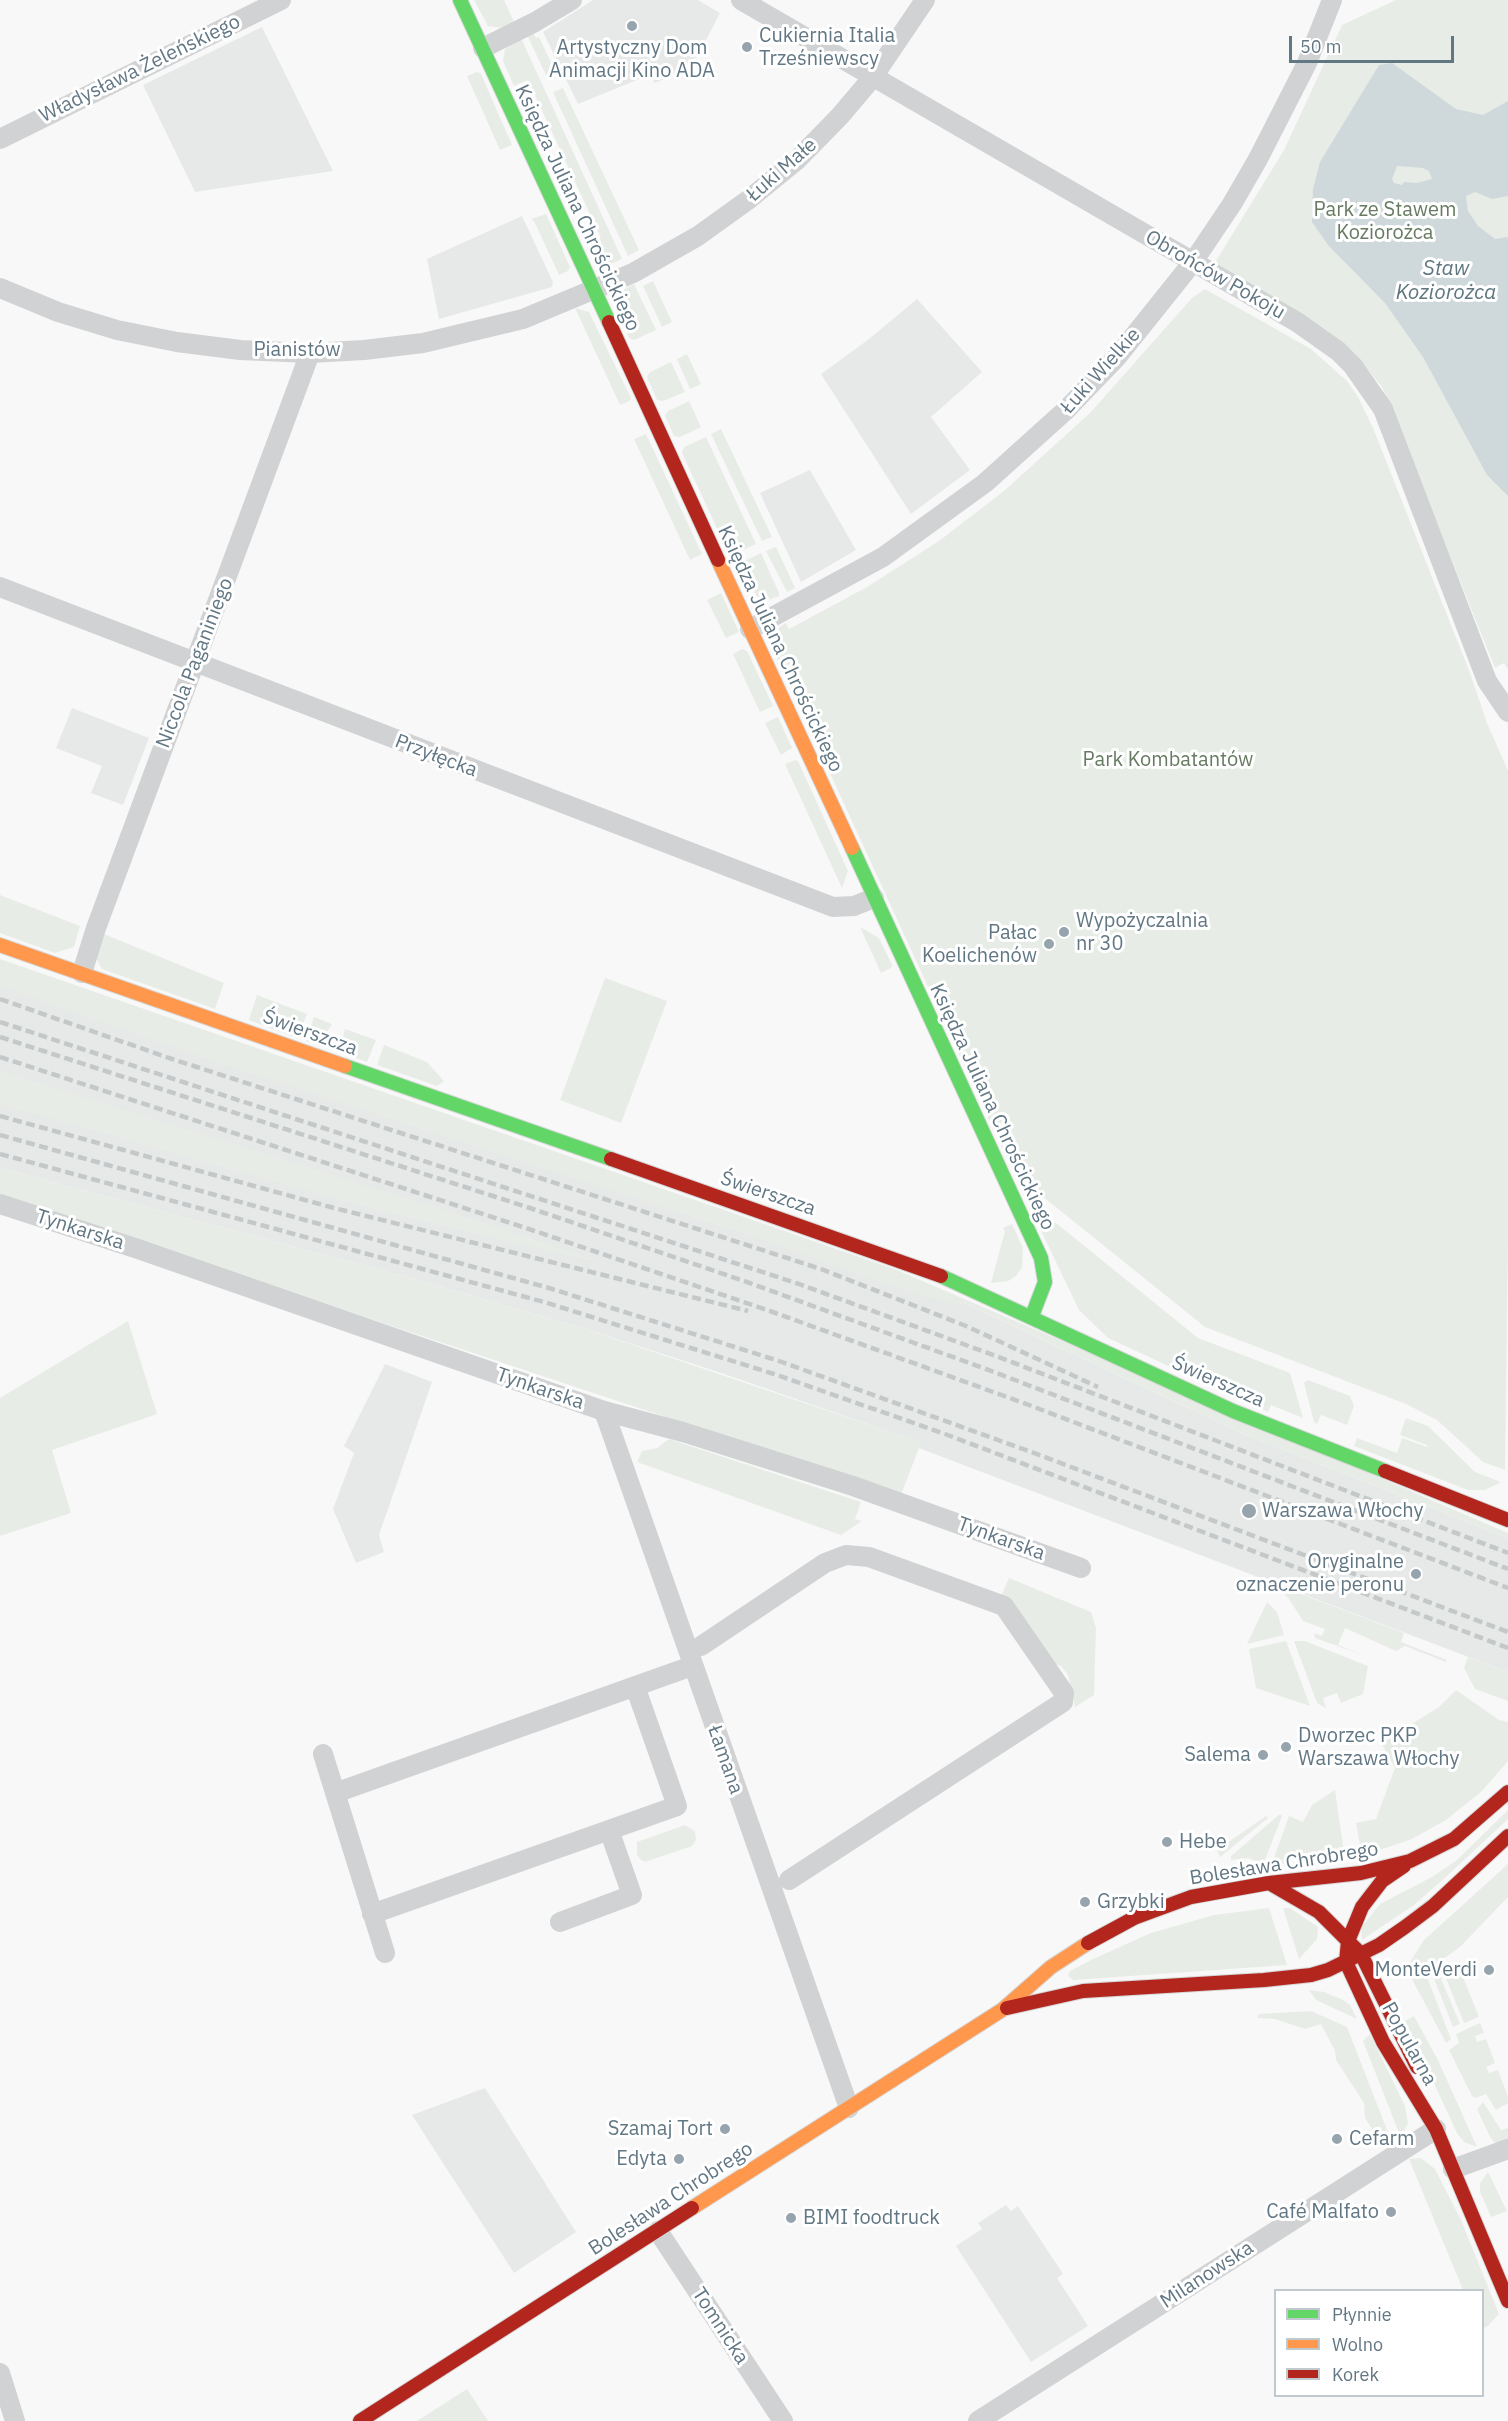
<!DOCTYPE html>
<meta charset="utf-8">
<style>
body{margin:0}
#map{position:relative;width:1508px;height:2421px;overflow:hidden;background:#f8f8f8;font-family:"IBM Plex Sans",sans-serif}
canvas{display:block}
.legend{position:absolute;left:1274px;top:2289px;width:210px;height:108px;box-sizing:border-box;background:#fff;border:2px solid #c0c9ce;margin:0;padding:8px 10px;list-style:none;font-size:18px;color:#627784}
.legend li{display:flex;align-items:center;gap:12px;height:30px}
.legend b{width:30px;border:2px solid #c0c9ce}
.scale{position:absolute;left:1289px;top:36px;width:165px;height:27px;box-sizing:border-box;border:3px solid #627784;border-top:0;padding-left:8px;font-size:18px;line-height:21px;white-space:nowrap;color:#627784;-webkit-text-stroke:4px #fff;paint-order:stroke}
</style>
<div id="map">
<canvas width="1508" height="2421"></canvas>
<ul class="legend">
<li><b style="height:8px;background:#63d668"></b>Płynnie</li>
<li><b style="height:8px;background:#ff974d"></b>Wolno</li>
<li><b style="height:8px;background:#b3261e"></b>Korek</li>
</ul>
<div class="scale">50 m</div>
</div>
<script>
const ctx = document.querySelector('canvas').getContext('2d');
ctx.lineJoin = 'round';
function paint(path, color) { ctx.fillStyle = color; ctx.fill(path, 'evenodd'); }
const toPath = rows => new Path2D(rows.map(r => 'M' + r).join(''));
function stroke(path, color, width, dash) { ctx.strokeStyle = color; ctx.lineWidth = width; ctx.lineCap = dash ? 'butt' : 'round'; ctx.setLineDash(dash || []); ctx.stroke(path); }
function label(font, color, halo, rows, align = 'center') {
  ctx.font = font + ' "IBM Plex Sans",sans-serif'; ctx.lineWidth = 6; ctx.setLineDash([]); ctx.textBaseline = 'middle'; ctx.strokeStyle = halo; ctx.fillStyle = color; for (const [text, x, y, turn = 0] of rows) {
    ctx.save(); ctx.translate(x, y); ctx.rotate((+turn || 0) * Math.PI / 180); ctx.textAlign = isNaN(turn) ? turn : align; if (halo) ctx.strokeText(text, 0, 0); ctx.fillText(text, 0, 0); ctx.restore();
  }
}
paint(toPath([
 [593,0,698,0,720,13,698,56,669,77,655,83,649,75,578,104,543,32],
 [262,27,333,171,195,192,143,85],
 [522,216,553,282,552,287,439,319,427,259],
 [917,299,982,372,931,417,970,470,911,514,821,374,869,339],
 [810,470,856,550,801,582,760,493],
 [72,708,149,738,123,805,91,793,102,766,56,748],
 [0,964,964,1303,1246,1435,1508,1538,1508,1672,924,1450,918,1448,919,1442,724,1374,583,1328,414,1279,0,1168],
 [385,1364,432,1382,379,1535,384,1552,356,1563,333,1509,354,1453,344,1446],
 [485,2088,576,2232,514,2273,412,2115],
 [1006,2205,1011,2211,1018,2206,1038,2236,1063,2274,1057,2278,1088,2326,1031,2362,956,2246,982,2229,978,2223]
]), '#e7e9e9');
paint(toPath([
 [474,0,504,0,515,24,503,28,488,26],
 [1396,0,1508,0,1508,669,1504,663,1495,668,1382,387,1355,354,1327,331,1221,273,1216,261,1284,150,1342,25],
 [533,33,536,38,539,37,555,71,546,75,527,35],
 [521,38,622,259,613,263,607,264,601,259,593,242,601,238,528,80,514,86,503,61,505,49],
 [477,72,481,74,512,145,500,150,467,76],
 [563,88,639,250,628,256,553,92],
 [546,214,570,267,568,271,559,275,534,221,531,219],
 [653,281,672,322,662,327,643,286],
 [634,284,656,330,634,340,629,338,615,300,620,292],
 [1205,289,1311,349,1347,381,1358,397,1373,428,1470,673,1487,723,1508,771,1508,1241,1505,1470,1483,1462,1437,1420,1406,1404,1205,1327,1042,1196,1027,1202,772,647,773,635,781,626,786,623,789,629,867,587,939,541,1004,491,1090,413,1192,298],
 [575,308,589,312,631,398,629,401,620,405],
 [687,354,701,384,690,389,677,359],
 [671,362,685,392,663,401,657,400,647,377,650,372],
 [689,401,701,427,680,437,674,436,665,416,668,411],
 [721,429,772,537,762,541,711,434],
 [646,434,702,554,690,560,634,439],
 [706,437,756,544,733,554,728,552,682,453,684,447],
 [776,547,795,588,787,592,766,551],
 [761,553,779,593,779,596,768,600,757,597,742,569,736,569,738,564],
 [721,593,739,632,726,638,707,600],
 [742,649,747,651,773,706,760,712,733,654],
 [778,717,792,748,781,755,765,723],
 [795,760,798,761,848,871,842,888,785,764],
 [0,895,80,926,74,947,55,953,0,933],
 [860,927,879,938,892,965,891,968,881,973],
 [99,932,224,983,215,1009,102,969,95,957],
 [0,959,897,1270,1508,1533,1508,1538,1246,1435,964,1303,956,1305,891,1286,761,1239,219,1063,0,986],
 [605,978,667,1001,621,1123,560,1100],
 [257,995,307,1014,299,1033,291,1036,249,1020],
 [314,1017,332,1024,319,1046,306,1041],
 [345,1029,376,1040,367,1062,339,1052],
 [384,1045,427,1062,444,1081,437,1086,377,1065],
 [0,1071,472,1219,610,1265,373,1209,0,1104],
 [0,1168,414,1279,583,1328,920,1442,919,1448,901,1495,0,1196],
 [1040,1210,1198,1338,1290,1373,1303,1418,1271,1405,1268,1412,1108,1338,1079,1310,1033,1214],
 [1012,1224,1023,1248,1022,1267,1016,1276,1008,1281,991,1283,1005,1231,1003,1228],
 [128,1321,157,1414,52,1450,71,1513,0,1536,0,1398],
 [1308,1380,1350,1396,1354,1406,1347,1425,1321,1415,1317,1424,1314,1422,1304,1383],
 [1406,1418,1428,1426,1475,1472,1501,1482,1485,1490,1468,1490,1354,1446,1357,1438,1397,1453,1402,1438,1427,1447,1427,1445,1400,1435],
 [669,1439,861,1502,855,1519,862,1521,841,1535,637,1462,642,1451,657,1448],
 [1009,1578,1091,1612,1096,1628,1094,1695,1075,1707,1068,1675,1061,1666,1053,1663,1000,1599],
 [1275,1584,1404,1633,1401,1642,1447,1660,1446,1662,1405,1646,1396,1651,1345,1628,1338,1645,1368,1657,1315,1638,1314,1633,1322,1636,1325,1629,1303,1621,1289,1599],
 [1267,1602,1277,1612,1284,1635,1247,1644],
 [1286,1641,1310,1706,1256,1688,1249,1649],
 [1294,1641,1305,1641,1368,1666,1363,1694,1341,1703,1337,1693,1323,1698,1326,1708,1317,1703],
 [1468,1657,1508,1672,1508,1701,1475,1689,1464,1668],
 [1456,1690,1499,1720,1508,1722,1508,1761,1482,1791,1446,1820,1412,1839,1362,1856,1356,1823,1376,1819,1395,1768,1381,1743,1439,1707],
 [1335,1790,1344,1853,1289,1857,1289,1863,1271,1866,1289,1816,1303,1822,1312,1805],
 [1508,1810,1508,1819,1447,1876,1414,1905,1362,1940,1361,1928,1380,1904,1432,1877,1457,1860],
 [1280,1814,1282,1816,1263,1865,1249,1858,1231,1860,1231,1856],
 [1266,1816,1268,1818,1220,1857,1217,1850],
 [685,1825,695,1831,696,1840,692,1846,645,1862,641,1860,637,1855,637,1842],
 [1508,1864,1508,1897,1460,1947,1425,1972,1451,2039,1446,2043,1406,1968,1424,1940],
 [1269,1908,1287,1965,1073,1980,1068,1976,1070,1971,1093,1959,1151,1933,1214,1915],
 [1283,1908,1290,1908,1318,1927,1317,1939,1299,1959],
 [1457,1962,1479,2017,1464,2023,1443,1971],
 [1439,1974,1460,2024,1453,2027,1433,1976],
 [1309,1990,1324,1992,1343,2000,1350,2005,1357,2019,1316,2000],
 [1311,2011,1347,2027,1391,2140,1382,2144,1365,2118,1364,2103,1336,2060,1335,2051,1321,2024,1305,2029,1275,2019,1257,2018,1259,2014],
 [1414,2016,1438,2060,1477,2147,1464,2142,1457,2133,1405,2021],
 [1480,2023,1484,2033,1475,2036,1477,2042,1486,2039,1495,2063,1486,2067,1489,2073,1498,2070,1508,2097,1508,2103,1496,2110,1486,2094,1476,2098,1472,2096,1449,2050,1459,2043,1456,2034],
 [1370,2034,1405,2106,1408,2123,1401,2138,1363,2041],
 [1483,2102,1501,2130,1508,2128,1508,2140,1496,2144,1490,2137,1477,2109],
 [1421,2158,1435,2169,1461,2220,1499,2314,1488,2326,1483,2328,1482,2290,1463,2290,1409,2159],
 [1488,2172,1507,2211,1491,2217,1480,2192,1480,2183],
 [467,2389,488,2421,417,2421]
]), '#e8ece6');
paint(toPath([
 [1392,63,1456,109,1483,115,1508,101,1508,196,1492,199,1475,192,1466,196,1468,211,1478,226,1495,239,1508,237,1508,496,1487,475,1423,357,1385,303,1328,245,1312,222,1313,189,1320,162,1379,65],
 [1397,166,1423,168,1429,171,1432,179,1417,183,1404,182,1402,185,1394,183,1392,179]
]), '#cfd8db');
const fast = toPath([
 [460,0,609,322],
 [852,848,1041,1258,1045,1282,1032,1316],
 [345,1066,611,1159],
 [941,1276,1233,1411,1385,1471]
]);
const slow = toPath([
 [718,560,852,848],
 [0,945,345,1066],
 [692,2208,1002,2010,1051,1967,1088,1943]
]);
const jam = toPath([
 [609,322,718,560],
 [611,1159,941,1276],
 [1385,1471,1508,1520],
 [1404,1866,1382,1881,1362,1907,1348,1941,1346,1962,1383,2042,1436,2129,1508,2301],
 [1269,1883,1319,1912,1361,1954,1417,2067],
 [1088,1943,1134,1918,1191,1897,1269,1883,1361,1873,1410,1861,1454,1839,1508,1792],
 [1007,2008,1083,1991,1264,1980,1311,1975,1328,1970,1379,1945,1405,1927,1433,1906,1508,1836],
 [360,2421,692,2208]
]);
stroke(fast, '#d5d6d7', 16);
stroke(slow, '#d5d6d7', 16);
stroke(jam, '#d5d6d7', 16);
stroke(toPath([
 [741,0,1297,322,1338,351,1353,366,1383,409,1487,681,1508,712],
 [483,48,535,22,572,0],
 [0,139,281,0],
 [0,288,58,312,117,330,177,342,240,350,310,353,364,350,423,343,523,319,633,273,698,236,748,200,797,160,840,116,873,77,925,0],
 [0,587,833,907,854,906,874,898],
 [750,629,883,557,985,483,1066,410,1117,357,1193,262,1232,204,1258,159,1307,63,1332,0],
 [82,973,96,928,310,353],
 [0,1204,138,1249,604,1411,683,1432,853,1486,1081,1568],
 [604,1411,849,2108],
 [701,1646,825,1563,846,1555,869,1557,1004,1606,1064,1693,1063,1702,789,1880],
 [323,1754,385,1953],
 [335,1793,692,1666],
 [372,1914,677,1806,635,1686],
 [560,1922,632,1895,609,1830],
 [1453,2169,1508,2149],
 [658,2231,783,2421],
 [0,2373,15,2421],
 [978,2421,1436,2129]
]), '#d1d2d3', 20);
stroke(fast, '#63d668', 14);
stroke(slow, '#ff974d', 14);
stroke(jam, '#b3261e', 14);
stroke(toPath([
 [0,999,169,1058,821,1269,966,1326,1098,1387],
 [0,1022,799,1284,996,1356,1508,1553],
 [0,1037,527,1207,747,1282,994,1372,1508,1569],
 [0,1057,529,1229,770,1311,1029,1405,1508,1588],
 [0,1116,334,1208,748,1311],
 [0,1135,549,1288,779,1361,1034,1453,1508,1632],
 [0,1154,544,1302,774,1374,945,1434,1508,1648]
]), '#c5c8c8', 4.5, [9, 4.5]);
for (const [x, y, r, color] of [
 [632,26,6,"#96a4ad"],
 [747,47,6,"#96a4ad"],
 [1064,932,6,"#96a4ad"],
 [1049,944,6,"#96a4ad"],
 [1249,1511,8,"#96a4ad"],
 [1416,1574,6,"#96a4ad"],
 [1286,1747,6,"#96a4ad"],
 [1263,1755,6,"#96a4ad"],
 [1167,1842,6,"#96a4ad"],
 [1085,1902,6,"#96a4ad"],
 [1489,1970,6,"#96a4ad"],
 [725,2129,6,"#96a4ad"],
 [1337,2139,6,"#96a4ad"],
 [679,2159,6,"#96a4ad"],
 [1391,2212,6,"#96a4ad"],
 [791,2218,6,"#96a4ad"]
]) { const dot = new Path2D(); dot.arc(x, y, r, 0, 2 * Math.PI); ctx.fillStyle = color; ctx.fill(dot); stroke(dot, '#fff', 2); }
label('20px', '#627784', '#fff', [
 ["Cukiernia Italia",759,36],
 ["Trześniewscy",759,59],
 ["Artystyczny Dom",632,48,"center"],
 ["Animacji Kino ADA",632,71,"center"],
 ["Wypożyczalnia",1076,921],
 ["nr 30",1076,944],
 ["Pałac",1037,933,"right"],
 ["Koelichenów",1037,956,"right"],
 ["Warszawa Włochy",1262,1511],
 ["Oryginalne",1404,1562,"right"],
 ["oznaczenie peronu",1404,1585,"right"],
 ["Dworzec PKP",1298,1736],
 ["Warszawa Włochy",1298,1759],
 ["Salema",1251,1755,"right"],
 ["Hebe",1179,1842],
 ["Grzybki",1097,1902],
 ["MonteVerdi",1477,1970,"right"],
 ["Szamaj Tort",713,2129,"right"],
 ["Cefarm",1349,2139],
 ["Edyta",667,2159,"right"],
 ["Café Malfato",1379,2212,"right"],
 ["BIMI foodtruck",803,2218]
], 'left');
label('20px', '#627784', '#fff', [
 ["Władysława Żeleńskiego",140,69,-26],
 ["Łuki Małe",782,170,-41],
 ["Księdza Juliana Chrościckiego",577,208,65],
 ["Obrońców Pokoju",1215,275,30],
 ["Pianistów",297,350],
 ["Łuki Wielkie",1101,371,-48],
 ["Księdza Juliana Chrościckiego",780,649,65],
 ["Niccola Paganiniego",195,663,-69],
 ["Przyłęcka",436,756,21],
 ["Świerszcza",310,1033,20],
 ["Księdza Juliana Chrościckiego",992,1107,65],
 ["Świerszcza",768,1194,19],
 ["Tynkarska",80,1230,18],
 ["Świerszcza",1218,1382,24],
 ["Tynkarska",540,1389,19],
 ["Tynkarska",1001,1539,20],
 ["Łamana",725,1760,71],
 ["Bolesława Chrobrego",1284,1864,-9],
 ["Popularna",1409,2044,61],
 ["Bolesława Chrobrego",671,2199,-33],
 ["Milanowska",1207,2275,-33],
 ["Tomnicka",720,2326,57]
]);
label('20px', '#677b62', '#fff', [
 ["Park ze Stawem",1385,210],
 ["Koziorożca",1385,233],
 ["Park Kombatantów",1168,760]
]);
label('italic 21px', '#5e767e', '#fff', [
 ["Staw",1446,269],
 ["Koziorożca",1446,293]
]);
</script>
